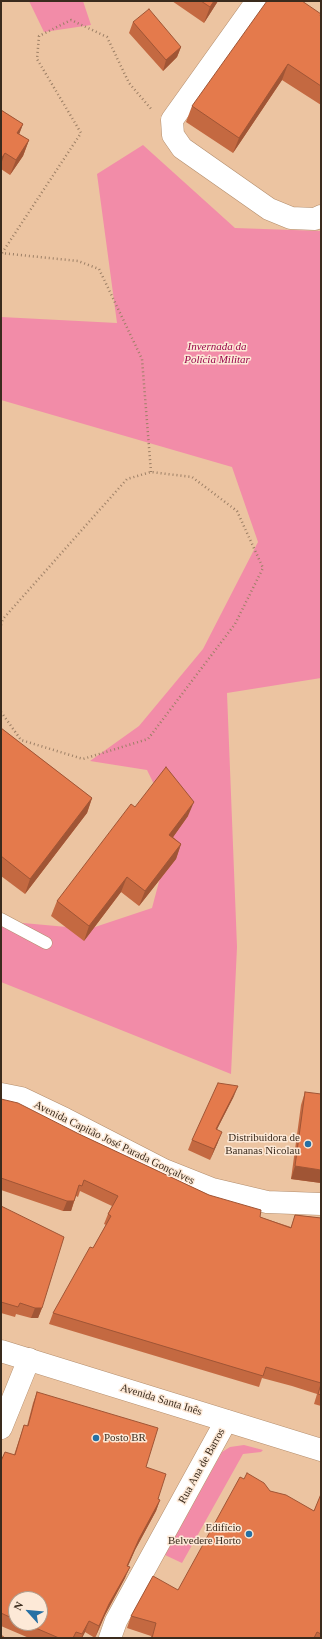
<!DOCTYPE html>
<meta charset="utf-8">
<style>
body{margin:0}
#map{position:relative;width:322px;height:1639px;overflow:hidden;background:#ecc4a1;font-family:"Times New Roman",serif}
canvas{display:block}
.frame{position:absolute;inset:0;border:2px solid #3a2b1d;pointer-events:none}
.north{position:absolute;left:8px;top:1591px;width:40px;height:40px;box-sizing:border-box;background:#fde9d7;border:1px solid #af9d8d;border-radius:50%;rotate:297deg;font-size:11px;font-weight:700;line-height:16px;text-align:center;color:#3a2b1d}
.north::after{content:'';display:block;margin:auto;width:14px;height:18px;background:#2670a4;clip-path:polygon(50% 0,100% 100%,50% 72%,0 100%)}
</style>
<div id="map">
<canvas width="322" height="1639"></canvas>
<div class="frame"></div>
<div class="north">N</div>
</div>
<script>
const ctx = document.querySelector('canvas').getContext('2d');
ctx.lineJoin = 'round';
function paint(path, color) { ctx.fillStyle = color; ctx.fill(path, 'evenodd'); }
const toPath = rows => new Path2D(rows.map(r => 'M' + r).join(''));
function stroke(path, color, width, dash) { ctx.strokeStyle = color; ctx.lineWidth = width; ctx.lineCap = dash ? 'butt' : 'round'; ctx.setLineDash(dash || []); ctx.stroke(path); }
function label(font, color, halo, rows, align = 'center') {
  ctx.font = font + ' "Times New Roman",serif'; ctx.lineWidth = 3; ctx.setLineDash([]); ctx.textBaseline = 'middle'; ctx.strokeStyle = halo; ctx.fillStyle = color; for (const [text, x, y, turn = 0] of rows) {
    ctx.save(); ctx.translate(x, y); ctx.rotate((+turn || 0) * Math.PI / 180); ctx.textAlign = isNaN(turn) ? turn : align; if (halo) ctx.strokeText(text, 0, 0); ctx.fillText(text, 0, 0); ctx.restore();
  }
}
paint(toPath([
 [29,1,83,1,91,25,44,32],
 [143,145,235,228,321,231,321,678,227,693,237,947,231,1074,1,982,1,921,89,929,152,908,174,825,147,770,90,761,139,726,203,649,258,542,232,467,1,400,1,317,117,323,97,174],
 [244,1445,263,1450,261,1452,243,1454,182,1563,165,1555,222,1452,230,1447]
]), '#f28ca8');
const service = toPath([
 [1,919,46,943]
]);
const minor = toPath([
 [257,1,172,120,173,135,182,148,269,209,291,218,315,219,321,216],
 [1,1094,21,1098,65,1119,164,1170,212,1189,267,1202,321,1204],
 [1,1428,29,1359],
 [110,1638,116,1621,226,1421]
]);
const secondary = toPath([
 [1,1351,321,1450]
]);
stroke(service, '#b38d6c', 13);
stroke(minor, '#b38d6c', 23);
stroke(secondary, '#b38d6c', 23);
stroke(toPath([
 [1,253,78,261,99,269,142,359,151,472],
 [2,253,81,133,37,59,39,36,71,20,107,37,129,83,152,110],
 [1,625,3,619,127,479,151,472,192,477,237,511,263,568,235,624,148,739,83,759,21,740,1,712]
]), '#9c7f65', 2.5, [1, 3]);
stroke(service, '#fff', 12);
stroke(minor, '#fff', 22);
stroke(secondary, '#fff', 22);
paint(toPath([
 [172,1,218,1,204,23],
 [320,17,321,17,321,105,282,80,233,153,186,122,192,106],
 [133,22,181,47,177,57,163,71,129,33],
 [1,110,23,124,19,134,29,140,23,156,10,175,1,169],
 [1,728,92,798,87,813,25,894,1,876],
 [135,807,188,816,173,837,181,844,176,859,139,906,121,892,84,941,51,916,57,901],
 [305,1092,321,1183,291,1179,301,1105],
 [234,1096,217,1129,218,1142,210,1160,188,1150,192,1140],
 [1,1099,79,1134,209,1195,260,1217,291,1227,295,1215,321,1218,321,1406,314,1404,317,1394,292,1386,262,1378,259,1387,49,1324,53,1313,93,1248,106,1225,104,1224,108,1214,112,1206,80,1191,78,1197,76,1196,71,1211,63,1211,1,1190],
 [1,1206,42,1308,38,1318,31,1318,16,1314,15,1317,1,1313],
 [37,1392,146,1467,158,1499,160,1500,156,1511,135,1550,128,1566,125,1578,105,1615,95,1638,85,1632,82,1638,29,1638,1,1626,1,1461,14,1455,24,1425,27,1426,33,1403],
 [16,1599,40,1623,16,1623],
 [270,1491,314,1511,321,1494,321,1638,151,1638,151,1636,127,1628,131,1616,178,1590]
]), '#c46941');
paint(toPath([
 [214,1,218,1,204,23,210,7],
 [181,47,177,57,163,71,166,60],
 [288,64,282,80,233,153,239,138],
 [23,124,17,140,17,133],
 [29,140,23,156,10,175,16,160],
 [5,153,1,164,1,159],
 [92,798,87,813,25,894,30,879],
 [194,802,188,816,164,850,169,835],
 [181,844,176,859,139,906,145,891],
 [127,877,121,892,84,941,89,926],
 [238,1086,234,1096,212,1139,216,1129],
 [222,1132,218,1142,210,1160,214,1149],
 [295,1166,321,1170,321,1183,291,1179],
 [67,1201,74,1201,71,1211,63,1211],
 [35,1308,42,1308,38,1318,31,1318],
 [160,1500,156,1511,135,1550,123,1577,127,1566,139,1539],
 [130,1567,125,1578,105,1615,95,1638,99,1626,109,1604],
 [89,1621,85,1632,82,1638,81,1638]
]), '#a05535');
const building = toPath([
 [201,1,214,1,210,7,201,1],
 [267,1,302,1,321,14,320,16,321,17,321,86,288,64,239,138,192,106,267,1],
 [149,9,181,47,166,60,133,22,149,9],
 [1,110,23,124,17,133,29,140,16,160,5,153,1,159,1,110],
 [1,728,92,798,30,879,1,856,1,728],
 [166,767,194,802,169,835,181,844,145,891,127,877,89,926,57,901,131,804,135,807,166,767],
 [218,1083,238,1086,216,1129,222,1132,214,1149,192,1140,218,1083],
 [305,1092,321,1094,321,1170,295,1166,305,1092],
 [1,1099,18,1103,79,1134,209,1195,261,1210,260,1217,291,1228,295,1215,321,1218,321,1383,266,1367,263,1376,53,1313,90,1247,93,1248,111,1216,108,1214,118,1196,84,1180,82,1186,79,1185,74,1201,67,1201,1,1178,1,1099],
 [1,1206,64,1237,42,1308,35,1308,20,1303,18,1307,1,1302,1,1206],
 [321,1384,321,1395,318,1394,321,1384],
 [37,1392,158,1428,146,1467,166,1474,158,1499,160,1500,139,1539,127,1566,130,1567,109,1604,99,1626,89,1621,82,1634,76,1632,73,1638,59,1638,24,1623,40,1623,40,1599,16,1599,16,1620,1,1613,1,1461,5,1452,15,1455,24,1425,28,1426,37,1392],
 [247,1473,264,1483,270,1491,286,1495,314,1511,321,1494,321,1634,317,1632,314,1638,152,1638,156,1623,131,1616,153,1576,178,1590,240,1477,244,1479,247,1473],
 [1,1635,5,1638,1,1638,1,1635]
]);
paint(building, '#e47a4c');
stroke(building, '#a05535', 1);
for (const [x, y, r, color] of [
 [308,1144,4,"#2670a4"],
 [96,1438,4,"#2670a4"],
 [249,1534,4,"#2670a4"]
]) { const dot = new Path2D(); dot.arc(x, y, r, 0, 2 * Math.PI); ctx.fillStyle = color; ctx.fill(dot); stroke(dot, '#fde9d7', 1.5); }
label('italic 11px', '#980549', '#fde9d7', [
 ["Invernada da",217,347],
 ["Polícia Militar",217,360]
]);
label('11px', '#3a2b1d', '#fde9d7', [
 ["Distribuidora de",300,1138],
 ["Bananas Nicolau",300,1151],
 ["Posto BR",104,1438,"left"],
 ["Edifício",241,1528],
 ["Belvedere Horto",241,1541]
], 'right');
label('11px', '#3a2b1d', '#fde9d7', [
 ["Avenida Capitão José Parada Gonçalves",114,1143,26],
 ["Avenida Santa Inês",161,1400,17],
 ["Rua Ana de Barros",202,1466,-61]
]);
</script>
